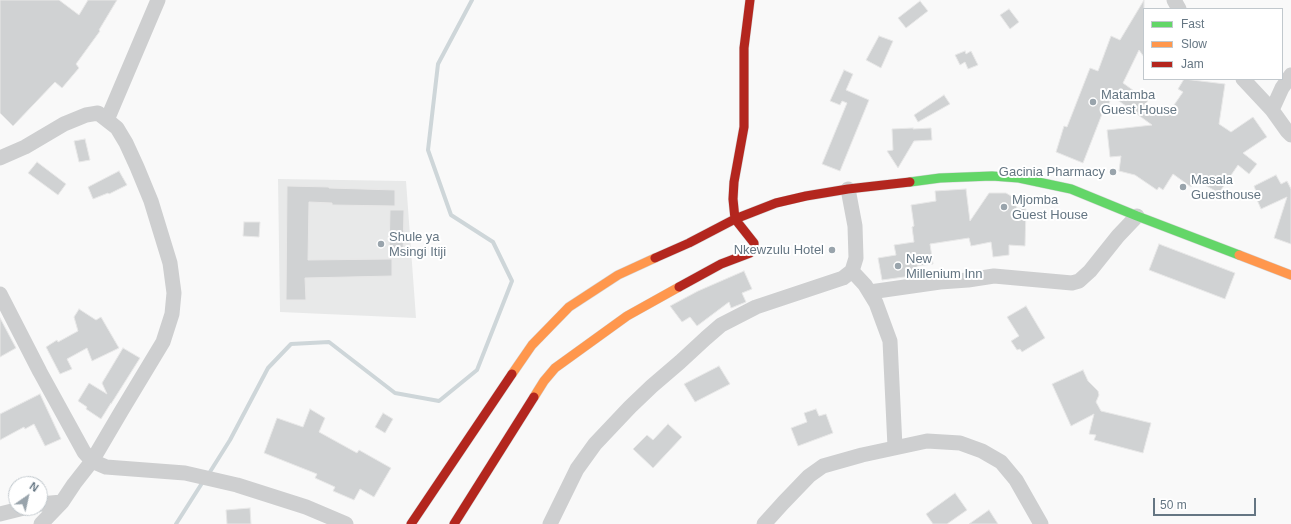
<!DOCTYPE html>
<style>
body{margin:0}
#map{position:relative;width:1291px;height:524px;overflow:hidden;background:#f9f9f9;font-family:Arial,sans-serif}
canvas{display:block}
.legend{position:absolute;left:1143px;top:8px;width:140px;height:72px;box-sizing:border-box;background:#fff;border:1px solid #c1c8cd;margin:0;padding:5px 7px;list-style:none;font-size:12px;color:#657683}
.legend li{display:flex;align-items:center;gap:8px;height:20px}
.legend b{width:20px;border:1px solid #c1c8cd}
.north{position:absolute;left:8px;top:476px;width:40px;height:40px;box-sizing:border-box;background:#fff;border:1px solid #c1c8cd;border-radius:50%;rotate:34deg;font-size:11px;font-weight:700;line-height:16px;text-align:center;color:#657683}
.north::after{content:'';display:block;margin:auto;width:14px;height:18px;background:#99a4ac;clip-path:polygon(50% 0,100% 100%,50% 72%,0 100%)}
.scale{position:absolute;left:1153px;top:498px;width:103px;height:18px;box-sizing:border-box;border:2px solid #657683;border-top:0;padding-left:5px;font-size:12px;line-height:14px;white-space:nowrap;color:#657683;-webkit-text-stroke:3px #fff;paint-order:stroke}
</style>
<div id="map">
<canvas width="1291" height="524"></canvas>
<ul class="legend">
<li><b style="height:5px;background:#63d668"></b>Fast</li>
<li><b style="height:5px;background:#ff974d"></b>Slow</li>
<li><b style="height:5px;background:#b3261e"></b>Jam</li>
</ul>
<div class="north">N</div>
<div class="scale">50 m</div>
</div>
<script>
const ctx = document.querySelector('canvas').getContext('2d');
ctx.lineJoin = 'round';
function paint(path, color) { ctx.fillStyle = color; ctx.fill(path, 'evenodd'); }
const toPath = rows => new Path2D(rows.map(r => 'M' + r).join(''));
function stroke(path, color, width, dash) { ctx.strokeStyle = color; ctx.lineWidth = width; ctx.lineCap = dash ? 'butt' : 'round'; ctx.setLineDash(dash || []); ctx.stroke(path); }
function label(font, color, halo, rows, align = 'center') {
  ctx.font = font + ' Arial,sans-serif'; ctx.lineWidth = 4; ctx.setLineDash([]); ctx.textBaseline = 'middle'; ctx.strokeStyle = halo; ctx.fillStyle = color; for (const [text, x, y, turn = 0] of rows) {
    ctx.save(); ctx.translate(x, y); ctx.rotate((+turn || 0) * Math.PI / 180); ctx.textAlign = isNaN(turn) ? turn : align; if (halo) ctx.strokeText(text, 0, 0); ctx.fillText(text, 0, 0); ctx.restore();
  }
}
paint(toPath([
 [278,179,406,181,416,318,280,312]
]), '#e8e9e9');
stroke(toPath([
 [208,475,230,440,268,368,291,344,329,342,395,393,439,401,477,370,512,281,493,242,451,215,428,150,438,64,472,0],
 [176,524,204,480]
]), '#ced6d9', 4);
const building = toPath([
 [0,0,59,0,79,15,88,0,117,0,99,30,100,31,76,64,79,68,62,88,55,82,13,126,0,113,0,0],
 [1144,0,1144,57,1139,50,1123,83,1148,101,1145,104,1167,115,1183,92,1178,89,1184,79,1225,84,1219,124,1231,132,1253,117,1267,137,1243,153,1257,164,1249,174,1238,165,1219,193,1196,180,1191,187,1173,174,1163,190,1159,187,1157,190,1135,175,1119,171,1121,156,1110,157,1107,130,1152,125,1112,96,1105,114,1104,109,1083,163,1056,152,1064,126,1067,127,1090,68,1098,71,1111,36,1120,40,1144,0],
 [920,1,928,11,906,28,898,18,920,1],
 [1009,9,1019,22,1010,29,1000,15,1009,9],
 [879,36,893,41,881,68,866,60,879,36],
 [965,51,966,54,971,51,978,65,968,69,965,62,960,65,955,55,965,51],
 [844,70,853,74,846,90,869,100,840,171,822,164,847,103,842,101,840,105,830,101,844,70],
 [944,95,950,104,918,122,914,115,944,95],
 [913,128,913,129,931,128,932,140,914,141,898,168,887,151,893,150,892,129,913,128],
 [85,139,90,160,79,162,74,141,85,139],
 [37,162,66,184,58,195,28,173,37,162],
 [119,171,127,185,109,194,108,193,93,199,88,187,119,171],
 [1276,175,1281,184,1287,181,1291,189,1291,244,1274,238,1287,197,1261,209,1255,195,1257,194,1254,186,1276,175],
 [287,186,329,187,329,188,395,190,395,206,332,205,332,203,309,202,308,260,392,259,392,276,305,278,306,300,286,300,287,186],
 [966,189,970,221,989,193,1006,193,1011,196,1017,208,1026,209,1025,246,1009,245,1009,255,993,257,991,242,971,246,969,238,930,244,933,264,917,266,919,275,882,280,878,258,896,255,894,245,914,242,912,227,914,226,911,205,936,201,935,191,966,189],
 [390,210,404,210,403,257,389,257,390,210],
 [244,222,260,222,259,237,243,236,244,222],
 [1159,244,1235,273,1225,299,1149,270,1159,244],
 [744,271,752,289,742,293,746,302,731,308,729,302,697,326,690,317,682,322,670,306,698,291,744,271],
 [1026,306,1045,338,1022,352,1020,349,1017,350,1011,341,1019,336,1007,317,1026,306],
 [79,309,96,320,101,317,119,348,92,361,87,348,67,359,72,369,60,374,46,347,57,340,58,342,78,331,74,317,79,309],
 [0,318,16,348,0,357,0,318],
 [123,348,140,358,111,404,111,403,101,419,86,409,87,407,78,401,89,383,107,394,102,383,123,348],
 [719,366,730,384,695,402,684,384,719,366],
 [1083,370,1088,381,1098,391,1099,395,1096,402,1101,411,1151,423,1143,453,1094,440,1096,435,1089,434,1094,414,1071,426,1052,384,1083,370],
 [40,394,61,439,45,446,34,424,25,429,24,427,0,440,0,414,40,394],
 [310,409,325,418,319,432,357,453,359,450,391,468,374,497,360,489,354,500,333,491,335,487,315,478,317,474,264,453,277,418,303,427,310,409],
 [816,409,819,416,826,414,833,433,798,446,791,428,807,422,804,413,816,409],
 [383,413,393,419,385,433,375,427,383,413],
 [668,424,682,437,653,468,633,449,647,435,653,440,668,424],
 [955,493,967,510,947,524,933,524,926,514,955,493],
 [250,508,251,524,227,524,226,510,250,508],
 [989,510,998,524,969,524,989,510]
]);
paint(building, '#d0d2d3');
stroke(building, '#e8e8e8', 1);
const fast = toPath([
 [910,182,940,178,992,176,1019,178,1071,189,1137,216,1239,255]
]);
const slow = toPath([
 [1239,255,1291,275],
 [512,374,532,345,569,307,618,275,655,258],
 [534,397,544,381,555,368,627,316,679,287]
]);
const jam = toPath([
 [655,258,689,243,735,219,776,203,806,196,848,189,910,182],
 [679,287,721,264,750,253,754,247,754,243,735,219,733,199,734,182,744,127,744,48,750,0],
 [411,524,512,374],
 [454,524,534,397]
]);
stroke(fast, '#d5d6d7', 10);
stroke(slow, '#d5d6d7', 10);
stroke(jam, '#d5d6d7', 10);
stroke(toPath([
 [1174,0,1179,9],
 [1243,79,1272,110,1287,131,1291,135],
 [1272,110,1282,88,1291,75],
 [107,120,158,0],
 [0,158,25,147,64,124,86,115,98,113,107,120,117,128,126,143,137,167,151,201,170,263,174,293,172,314,163,342,122,410,92,461,74,484,62,502,41,524],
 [852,271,865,285,876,303,890,341,895,447],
 [870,292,940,282,968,280,994,276,1072,283,1079,281,1090,271,1118,236,1137,216],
 [0,294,40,372,84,452,92,461,106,467,185,473,237,485,306,507,346,524],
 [40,504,62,502],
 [0,514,24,508],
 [550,524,577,469,595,444,630,407,652,386,680,362,706,338,721,325,756,307,843,278,852,271,856,258,855,226,848,189],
 [764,524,783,503,809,476,823,466,862,455,927,441,960,443,982,451,1001,462,1016,480,1041,524]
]), '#cecfd0', 15);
stroke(fast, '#63d668', 9);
stroke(slow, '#ff974d', 9);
stroke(jam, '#b3261e', 9);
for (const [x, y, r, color] of [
 [1093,102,4,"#99a4ac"],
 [1113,172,4,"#99a4ac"],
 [1183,187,4,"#99a4ac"],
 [1004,207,4,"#99a4ac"],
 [381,244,4,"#99a4ac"],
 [832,250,4,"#99a4ac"],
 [898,266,4,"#99a4ac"]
]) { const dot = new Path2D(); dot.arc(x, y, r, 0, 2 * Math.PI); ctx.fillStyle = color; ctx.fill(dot); stroke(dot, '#fff', 1.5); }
label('13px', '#657683', '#fff', [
 ["Matamba",1101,95],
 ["Guest House",1101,110],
 ["Gacinia Pharmacy",1105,172,"right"],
 ["Masala",1191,180],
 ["Guesthouse",1191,195],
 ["Mjomba",1012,200],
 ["Guest House",1012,215],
 ["Shule ya",389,237],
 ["Msingi Itiji",389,252],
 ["Nkewzulu Hotel",824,250,"right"],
 ["New",906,259],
 ["Millenium Inn",906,274]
], 'left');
</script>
